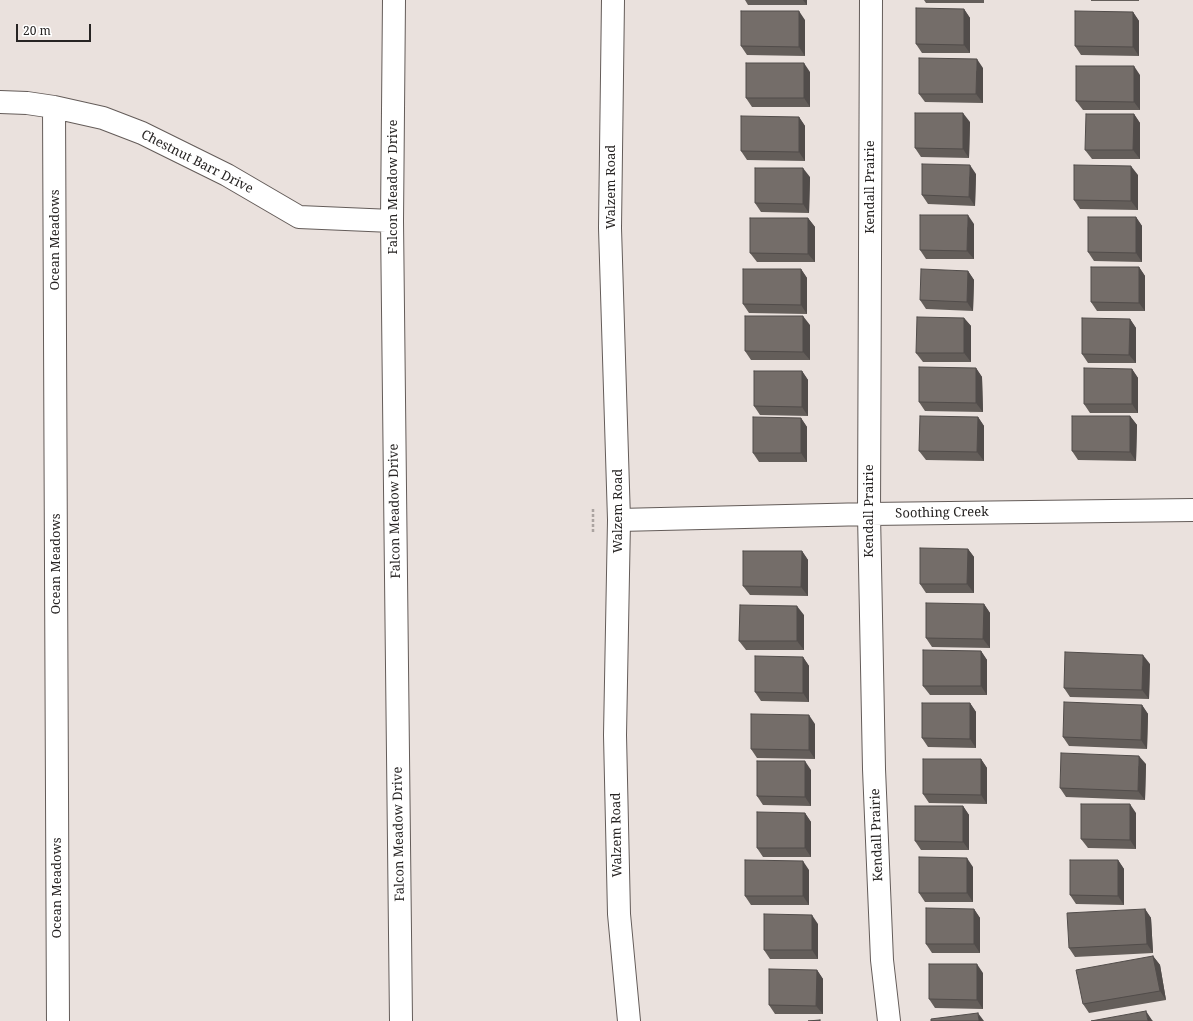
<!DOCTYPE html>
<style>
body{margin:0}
#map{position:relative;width:1193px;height:1021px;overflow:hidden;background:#eae1dd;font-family:"Noto Serif",serif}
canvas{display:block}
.scale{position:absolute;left:16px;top:24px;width:75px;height:18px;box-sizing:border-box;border:2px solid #272423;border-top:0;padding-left:5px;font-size:12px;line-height:14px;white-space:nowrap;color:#272423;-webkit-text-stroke:3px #fff;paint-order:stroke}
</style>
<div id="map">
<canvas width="1193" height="1021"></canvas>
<div class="scale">20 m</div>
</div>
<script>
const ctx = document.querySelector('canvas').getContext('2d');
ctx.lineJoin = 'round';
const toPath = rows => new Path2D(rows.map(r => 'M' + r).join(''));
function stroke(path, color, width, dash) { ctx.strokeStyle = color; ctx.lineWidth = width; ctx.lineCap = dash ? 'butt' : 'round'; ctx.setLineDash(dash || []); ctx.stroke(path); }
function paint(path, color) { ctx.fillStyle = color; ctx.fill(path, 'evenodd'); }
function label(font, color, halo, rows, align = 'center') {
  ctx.font = font + ' "Noto Serif",serif'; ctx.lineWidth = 3; ctx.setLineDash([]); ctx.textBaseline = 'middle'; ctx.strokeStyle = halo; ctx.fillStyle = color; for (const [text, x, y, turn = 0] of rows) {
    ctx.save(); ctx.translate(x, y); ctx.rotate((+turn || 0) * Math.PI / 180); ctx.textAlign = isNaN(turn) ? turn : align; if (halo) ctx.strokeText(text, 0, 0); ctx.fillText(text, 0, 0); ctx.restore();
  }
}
const minor = toPath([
 [394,0,392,221,401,1021],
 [613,0,610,228,619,520,615,735,619,914,629,1021],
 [871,0,869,514,874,769,882,960,889,1021],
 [0,102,27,103,54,107,103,118,142,133,227,175,299,217,392,221],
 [54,107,58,1021],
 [619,520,869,514,1193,510]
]);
stroke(minor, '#645c59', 24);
stroke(toPath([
 [593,509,593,534]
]), '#aba4a1', 2.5, [3, 2]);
stroke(minor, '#fff', 22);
paint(toPath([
 [745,0,807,0,807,5,748,5],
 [924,0,984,0,984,3,926,3],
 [1091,0,1139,0,1139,1,1091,1],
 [964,9,970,18,970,53,922,53,916,44],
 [1133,12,1139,21,1139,56,1081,55,1075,46],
 [805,20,805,56,747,55,741,46],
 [983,68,983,103,925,102,919,94],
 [810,72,810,107,752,107,746,98],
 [1140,75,1140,110,1083,110,1076,101],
 [1134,114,1140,123,1140,159,1092,159,1085,150],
 [799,117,805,126,805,161,747,160,741,151],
 [970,122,969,158,921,157,915,148],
 [976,174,975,206,928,204,922,195],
 [1138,175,1138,210,1080,209,1074,200],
 [810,177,809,213,761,212,755,203],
 [1136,217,1142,226,1142,262,1094,261,1088,252],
 [808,218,815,227,815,262,757,262,750,253],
 [974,224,974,259,926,259,920,250],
 [1139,267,1145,276,1145,311,1097,311,1091,302],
 [801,269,807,278,807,314,749,313,743,304],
 [968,271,974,280,973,311,926,309,920,300],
 [964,318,971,326,971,362,923,362,916,353],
 [1130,319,1136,328,1136,363,1088,363,1082,354],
 [810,325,810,360,751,360,745,351],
 [976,368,982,377,983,412,925,411,919,402],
 [1132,369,1138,378,1138,413,1090,413,1084,404],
 [802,371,808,380,808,416,760,415,754,406],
 [1130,416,1137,425,1136,461,1078,460,1072,451],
 [978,417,984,426,984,461,926,460,919,451],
 [801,418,807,427,807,462,759,462,753,453],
 [968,549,974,557,974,593,926,593,920,584],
 [802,551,808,560,808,596,750,595,743,586],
 [984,604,990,613,990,648,932,647,926,638],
 [804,615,804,650,746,650,739,641],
 [981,651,987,660,987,695,930,695,923,686],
 [803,657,809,666,809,702,761,701,755,692],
 [1150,664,1149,699,1070,697,1064,688],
 [970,703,976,712,976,748,928,747,922,738],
 [1142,705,1148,714,1147,749,1069,746,1063,737],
 [815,724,815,759,757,758,751,749],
 [981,759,987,768,987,804,929,803,923,794],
 [1146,764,1145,800,1066,797,1060,788],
 [811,770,811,806,763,805,757,796],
 [963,806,969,815,969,850,921,850,915,841],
 [805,813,811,822,811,857,763,857,757,848],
 [1136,813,1136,849,1088,848,1081,839],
 [1118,860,1124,869,1124,905,1076,904,1070,895],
 [973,867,973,902,925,902,919,893],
 [809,870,809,905,751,905,745,896],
 [974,909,980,918,980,953,932,953,926,944],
 [1145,909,1151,918,1153,953,1075,957,1069,948],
 [818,924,818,959,770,959,764,950],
 [1153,956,1160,965,1166,1000,1089,1013,1083,1004],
 [817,970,823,979,823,1014,775,1014,769,1005],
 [983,973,983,1009,935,1008,929,999]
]), '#645e5a');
paint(toPath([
 [803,0,807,0,807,5],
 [964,9,970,18,970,53,964,45],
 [799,11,805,20,805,56,799,47],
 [1133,12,1139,21,1139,56,1133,47],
 [977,59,983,68,983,103,976,94],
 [804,63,810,72,810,107,804,98],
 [1134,66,1140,75,1140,110,1134,102],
 [963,113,970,122,969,158,963,149],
 [1134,114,1140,123,1140,159,1133,150],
 [799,117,805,126,805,161,799,152],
 [970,165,976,174,975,206,969,197],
 [1131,166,1138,175,1138,210,1131,201],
 [803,168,810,177,809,213,803,204],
 [968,215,974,224,974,259,967,251],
 [1136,217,1142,226,1142,262,1136,253],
 [808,218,815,227,815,262,808,254],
 [1139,267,1145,276,1145,311,1139,303],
 [801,269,807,278,807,314,801,305],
 [968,271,974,280,973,311,967,302],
 [803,316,810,325,810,360,803,352],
 [964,318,971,326,971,362,964,353],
 [1130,319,1136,328,1136,363,1129,355],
 [976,368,982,377,983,412,976,403],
 [1132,369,1138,378,1138,413,1132,404],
 [802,371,808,380,808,416,802,407],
 [1130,416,1137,425,1136,461,1130,452],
 [978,417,984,426,984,461,977,452],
 [801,418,807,427,807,462,801,453],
 [968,549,974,557,974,593,967,584],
 [802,551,808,560,808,596,801,587],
 [984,604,990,613,990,648,983,639],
 [797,606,804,615,804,650,797,641],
 [981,651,987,660,987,695,981,686],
 [1143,655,1150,664,1149,699,1142,690],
 [803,657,809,666,809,702,803,693],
 [970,703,976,712,976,748,970,739],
 [1142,705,1148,714,1147,749,1141,740],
 [809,715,815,724,815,759,809,750],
 [1139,756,1146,764,1145,800,1138,791],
 [981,759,987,768,987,804,981,795],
 [805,761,811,770,811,806,805,797],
 [1130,804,1136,813,1136,849,1130,840],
 [963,806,969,815,969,850,963,842],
 [805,813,811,822,811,857,805,848],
 [967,858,973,867,973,902,967,893],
 [1118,860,1124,869,1124,905,1118,896],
 [803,861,809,870,809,905,803,896],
 [974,909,980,918,980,953,974,944],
 [1145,909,1151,918,1153,953,1147,944],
 [812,915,818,924,818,959,812,950],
 [1153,956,1160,965,1166,1000,1160,991],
 [977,964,983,973,983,1009,977,1000],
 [817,970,823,979,823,1014,816,1006],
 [1146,1011,1152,1020,1153,1021,1148,1021],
 [978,1013,984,1021,979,1021]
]), '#514c4a');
const building = toPath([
 [916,8,964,9,964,45,916,44,916,8],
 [741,11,799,11,799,47,741,46,741,11],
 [1075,11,1133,12,1133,47,1075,46,1075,11],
 [919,58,977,59,976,94,919,94,919,58],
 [746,63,804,63,804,98,746,98,746,63],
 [1076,66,1134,66,1134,102,1076,101,1076,66],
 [915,113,963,113,963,149,915,148,915,113],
 [1086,114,1134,114,1133,150,1085,150,1086,114],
 [741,116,799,117,799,152,741,151,741,116],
 [922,164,970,165,969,197,922,195,922,164],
 [1074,165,1131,166,1131,201,1074,200,1074,165],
 [755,168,803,168,803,204,755,203,755,168],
 [920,215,968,215,967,251,920,250,920,215],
 [1088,217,1136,217,1136,253,1088,252,1088,217],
 [750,218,808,218,808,254,750,253,750,218],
 [1091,267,1139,267,1139,303,1091,302,1091,267],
 [743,269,801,269,801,305,743,304,743,269],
 [921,269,968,271,967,302,920,300,921,269],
 [745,316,803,316,803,352,745,351,745,316],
 [917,317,964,318,964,353,916,353,917,317],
 [1082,318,1130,319,1129,355,1082,354,1082,318],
 [919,367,976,368,976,403,919,402,919,367],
 [1084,368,1132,369,1132,404,1084,404,1084,368],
 [754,371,802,371,802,407,754,406,754,371],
 [920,416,978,417,977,452,919,451,920,416],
 [1072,416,1130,416,1130,452,1072,451,1072,416],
 [753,417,801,418,801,453,753,453,753,417],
 [920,548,968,549,967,584,920,584,920,548],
 [743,551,802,551,801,587,743,586,743,551],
 [926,603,984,604,983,639,926,638,926,603],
 [740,605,797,606,797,641,739,641,740,605],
 [923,650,981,651,981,686,923,686,923,650],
 [1065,652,1143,655,1142,690,1064,688,1065,652],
 [755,656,803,657,803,693,755,692,755,656],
 [1064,702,1142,705,1141,740,1063,737,1064,702],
 [922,703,970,703,970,739,922,738,922,703],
 [751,714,809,715,809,750,751,749,751,714],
 [1061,753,1139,756,1138,791,1060,788,1061,753],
 [923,759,981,759,981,795,923,794,923,759],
 [757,761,805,761,805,797,757,796,757,761],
 [1081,804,1130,804,1130,840,1081,839,1081,804],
 [915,806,963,806,963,842,915,841,915,806],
 [757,812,805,813,805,848,757,848,757,812],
 [919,857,967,858,967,893,919,893,919,857],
 [745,860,803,861,803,896,745,896,745,860],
 [1070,860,1118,860,1118,896,1070,895,1070,860],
 [926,908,974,909,974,944,926,944,926,908],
 [1145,909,1147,944,1069,948,1067,913,1145,909],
 [764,914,812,915,812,950,764,950,764,914],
 [1153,956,1160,991,1083,1004,1076,970,1153,956],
 [929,964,977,964,977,1000,929,999,929,964],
 [769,969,817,970,816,1006,769,1005,769,969],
 [1146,1011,1148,1021,1091,1021,1146,1011],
 [978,1013,979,1021,931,1021,931,1019,978,1013],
 [820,1020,820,1021,808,1021,820,1020]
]);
paint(building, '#746d69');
stroke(building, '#514c4a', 1);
label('13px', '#272423', '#fff', [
 ["Chestnut Barr Drive",197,162,27],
 ["Falcon Meadow Drive",393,187,-90],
 ["Walzem Road",611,187,-90],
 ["Kendall Prairie",870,187,-90],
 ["Ocean Meadows",55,240,-90],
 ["Falcon Meadow Drive",395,511,-91],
 ["Walzem Road",618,511,-90],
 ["Kendall Prairie",869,511,-90],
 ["Soothing Creek",942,513,-1],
 ["Ocean Meadows",56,564,-90],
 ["Falcon Meadow Drive",399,834,-91],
 ["Walzem Road",617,835,-91],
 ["Kendall Prairie",877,835,-92],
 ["Ocean Meadows",57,888,-90]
]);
</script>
